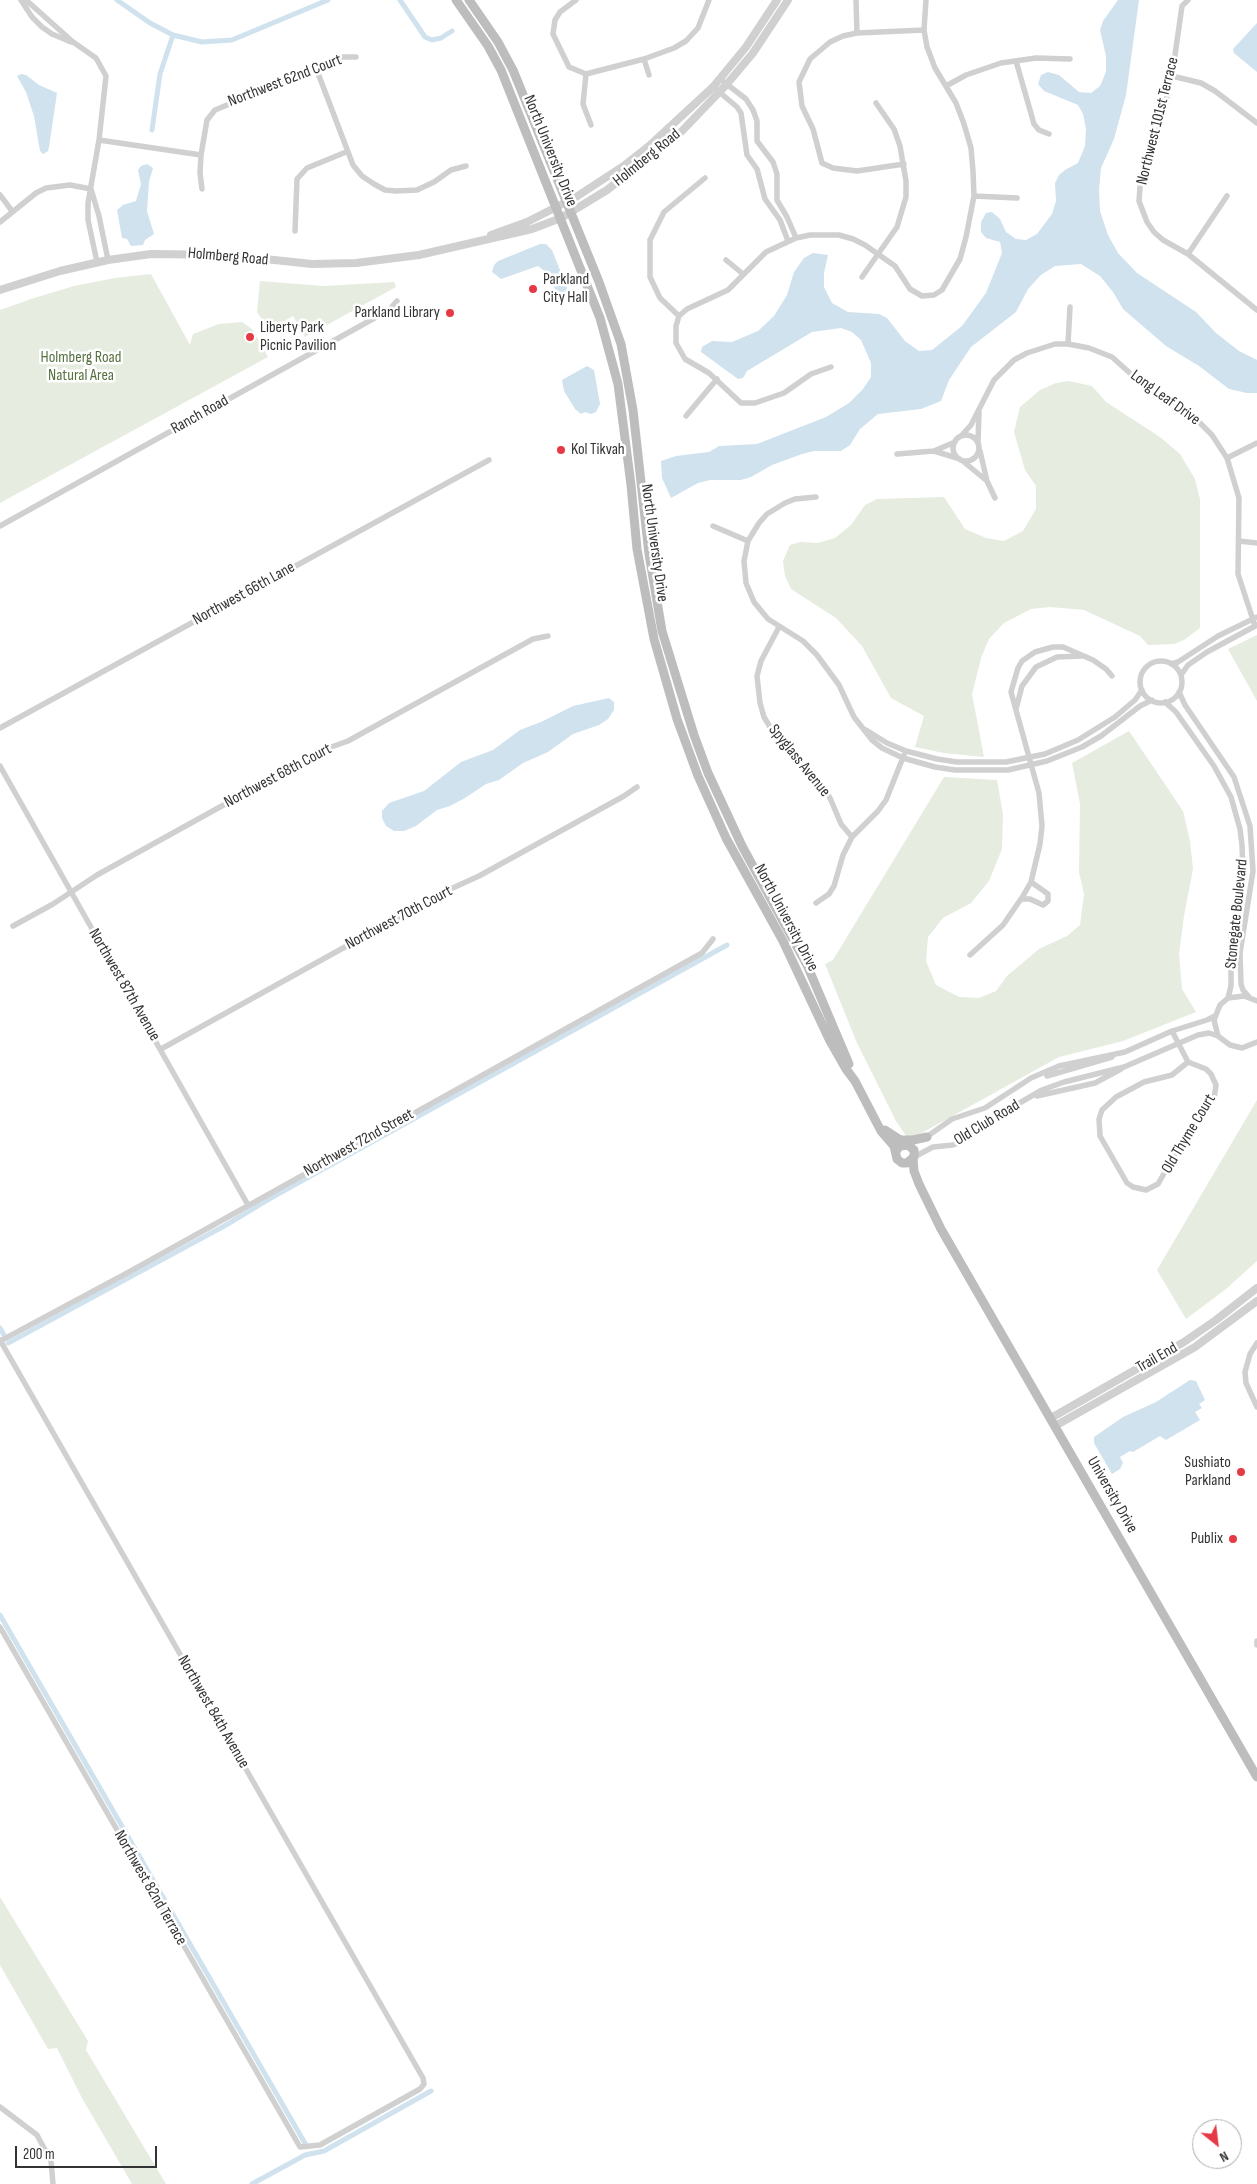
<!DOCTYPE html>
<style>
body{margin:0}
#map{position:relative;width:1257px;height:2184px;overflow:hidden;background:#fff;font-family:"Sofia Sans Condensed",sans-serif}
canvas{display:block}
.north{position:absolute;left:1192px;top:2119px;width:50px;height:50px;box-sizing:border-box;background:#fff;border:1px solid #adadad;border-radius:50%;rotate:151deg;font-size:14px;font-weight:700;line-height:20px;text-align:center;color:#333}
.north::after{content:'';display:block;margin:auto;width:18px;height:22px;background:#e63946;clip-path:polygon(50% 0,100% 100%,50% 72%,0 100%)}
.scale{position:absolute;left:15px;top:2146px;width:142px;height:22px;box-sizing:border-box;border:2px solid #333;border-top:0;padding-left:6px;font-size:15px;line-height:18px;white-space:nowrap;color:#333;-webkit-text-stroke:4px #fff;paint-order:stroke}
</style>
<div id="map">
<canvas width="1257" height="2184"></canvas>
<div class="north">N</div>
<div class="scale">200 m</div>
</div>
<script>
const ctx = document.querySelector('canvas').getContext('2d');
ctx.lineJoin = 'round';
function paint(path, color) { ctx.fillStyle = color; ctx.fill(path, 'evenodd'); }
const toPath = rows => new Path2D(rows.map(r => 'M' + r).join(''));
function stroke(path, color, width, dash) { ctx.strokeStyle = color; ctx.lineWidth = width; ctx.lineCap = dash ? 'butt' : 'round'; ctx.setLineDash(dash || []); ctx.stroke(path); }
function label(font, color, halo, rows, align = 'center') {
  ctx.font = font + ' "Sofia Sans Condensed",sans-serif'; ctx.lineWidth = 5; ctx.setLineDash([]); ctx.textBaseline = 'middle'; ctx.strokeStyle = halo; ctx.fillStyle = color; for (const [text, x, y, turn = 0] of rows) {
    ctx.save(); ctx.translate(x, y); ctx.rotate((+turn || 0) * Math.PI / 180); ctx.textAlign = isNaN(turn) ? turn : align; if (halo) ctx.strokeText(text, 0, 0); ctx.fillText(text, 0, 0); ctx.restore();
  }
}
paint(toPath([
 [151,274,190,345,193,334,219,324,242,322,252,329,268,357,0,503,0,310,34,298,74,286,115,278],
 [260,281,323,286,394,282,396,287,305,337,293,316,268,330,257,312],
 [1069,381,1092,386,1106,402,1160,437,1180,454,1195,479,1200,499,1200,628,1184,640,1174,644,1148,645,1140,636,1084,610,1050,607,1031,609,1004,623,989,639,981,658,972,694,984,757,944,753,915,747,924,716,891,698,862,646,836,618,791,589,785,576,783,561,790,545,800,542,818,543,835,538,851,525,865,505,877,499,944,497,965,529,986,538,1004,541,1023,531,1036,509,1036,486,1025,470,1014,432,1020,407,1040,390,1056,383],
 [1257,635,1257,701,1228,649],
 [1129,731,1183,811,1190,841,1193,869,1184,916,1179,954,1182,989,1196,1012,1123,1041,1059,1057,909,1140,896,1121,857,1043,825,964,833,960,944,777,997,780,1003,814,1002,849,989,881,971,903,943,918,928,937,926,961,936,985,959,997,979,998,996,991,1007,976,1039,949,1067,936,1080,925,1084,894,1079,872,1080,804,1072,763],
 [1257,1100,1257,1261,1226,1289,1186,1319,1157,1270],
 [0,1897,88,2041,86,2050,166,2184,132,2184,82,2098,57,2048,48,2049,0,1965]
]), '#e6ecdf');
paint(toPath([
 [1118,0,1139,0,1126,95,1114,139,1101,168,1099,189,1100,211,1108,235,1118,253,1137,273,1196,312,1216,333,1239,351,1257,360,1257,393,1247,393,1229,389,1199,366,1166,346,1123,309,1113,292,1100,276,1081,264,1055,266,1041,275,1028,289,1016,312,971,347,949,380,941,401,921,409,878,414,860,429,850,445,841,451,814,451,802,454,772,465,751,477,741,480,710,480,698,483,671,498,662,478,661,461,676,456,709,452,719,446,757,444,826,417,849,403,863,389,871,377,871,363,861,340,852,332,841,328,812,332,747,371,743,378,738,379,701,352,702,347,712,341,732,342,758,331,774,316,787,295,794,272,804,258,813,253,828,255,824,273,824,287,832,303,848,312,879,314,887,318,905,341,919,351,932,350,962,326,986,293,1002,253,1000,242,986,238,981,232,981,222,986,213,992,212,1000,219,1006,232,1016,239,1026,240,1037,234,1052,214,1056,201,1055,183,1059,175,1065,170,1078,163,1085,146,1086,129,1083,114,1078,105,1044,91,1038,84,1041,75,1048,72,1059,75,1079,92,1091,93,1100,86,1106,72,1106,56,1100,30,1103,21],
 [1257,23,1257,72,1234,53,1233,49],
 [21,74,26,75,39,85,57,93,49,147,48,151,43,154,40,151,34,116,26,92,17,76],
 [147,164,153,168,149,182,147,211,154,234,145,240,143,245,131,246,127,239,122,238,117,210,123,205,136,201,141,184,138,170,141,166],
 [540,244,546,244,552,250,567,288,564,295,558,295,546,272,538,266,501,279,492,272,494,265,498,261],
 [587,366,594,370,600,404,596,412,591,414,585,412,581,414,575,409,564,391,562,380],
 [609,698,614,702,614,710,608,719,599,725,573,734,548,752,523,763,499,780,486,784,465,798,450,806,437,810,416,826,404,831,394,831,386,826,382,818,382,811,389,803,424,791,461,762,493,750,520,730,541,722,573,706],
 [1190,1380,1196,1381,1205,1400,1199,1404,1202,1408,1195,1412,1200,1420,1166,1440,1160,1436,1133,1452,1130,1451,1120,1457,1123,1463,1120,1469,1112,1474,1094,1443,1094,1437,1123,1417,1156,1402]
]), '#cfe2ee');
stroke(toPath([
 [117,0,150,23,173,35,202,42,232,40,328,0],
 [400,0,425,37,432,40,441,38,452,31],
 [152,130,160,74,173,35],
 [0,1328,4,1335],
 [8,1343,226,1225,269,1199,727,945],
 [0,1615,306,2145],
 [252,2184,305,2155,324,2151,431,2091]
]), '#cfe2ee', 5);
stroke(toPath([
 [21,0,32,17,42,27,52,34,71,42],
 [26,0,73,42,96,58,106,76,99,140,88,203,88,220,97,262],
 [576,0,560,12,555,20,553,34,569,67,586,74],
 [856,0,857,33],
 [1188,0,1182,6,1172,76,1160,126,1140,187,1139,201,1147,222,1154,232,1163,240,1188,254,1257,310],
 [644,59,649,75],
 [1016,61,1034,124,1039,130,1049,134],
 [316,68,353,165,362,176,374,184,385,190,396,191,417,190,434,182,451,170,466,166],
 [586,74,644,59,674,48,686,41,698,28,709,0],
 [586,74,583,104,591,125],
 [1172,76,1201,83,1215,91,1257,123],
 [724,82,746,99,753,110,757,121,757,141,773,162,777,174,777,200,787,217,796,238],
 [946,86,966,75,1001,63,1036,58,1070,59],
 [717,90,737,107,741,113,747,155,757,169,765,199,780,220,788,241],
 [99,140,201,155],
 [904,164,857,171,833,168,822,163,813,129,802,106,799,82,810,59,830,42,843,36,857,33,924,30],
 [91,189,99,216,108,260],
 [202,189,200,173,201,155,207,120,215,110,343,57,356,57],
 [0,195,12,211],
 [974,196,1017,198],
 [0,222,36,193,46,188,70,185,91,189],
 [295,231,297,179,307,168,346,152],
 [1188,254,1227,196],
 [726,260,743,274],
 [862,277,897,227,906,197,906,181,900,146,894,129,876,103],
 [679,316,660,298,650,277,650,240,664,212,705,178],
 [1068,344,1070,307],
 [831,367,811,374,784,393,755,403,741,403,709,373,685,359,676,343,676,326,679,316,687,309,728,290,766,252,796,238,810,235,839,235,853,239,865,245,895,266,910,289,922,296,934,295,942,290,960,259,966,237,974,196,973,171,971,148,964,124,956,103,935,68,927,47,924,30,926,0],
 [686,416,717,379],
 '953 448a13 13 0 1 1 26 0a13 13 0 1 1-26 0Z',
 [961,436,971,425,994,380,1014,360,1027,353,1055,344,1068,344,1089,348,1112,357,1141,383,1182,407,1193,416,1212,435,1227,458,1239,498,1238,574,1255,626],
 [978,442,979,412],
 [934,451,957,458],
 [980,451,987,481,995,498],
 [897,454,934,451,955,442],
 [1227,458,1257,443],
 [964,462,987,481],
 [816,497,795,499,785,503,767,514,759,523,748,541,744,561,746,583,754,602,768,619,803,641,817,655,839,685,854,717,872,740,882,748,903,758,935,767,955,770,1008,770,1047,761,1082,747,1101,736,1140,706,1152,700],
 [0,526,389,310,397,301],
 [713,526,748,541],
 [1239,541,1257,543],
 [779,627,761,661,757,676,760,703,764,717,773,732,822,786,830,798,841,824,852,837],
 '1140 682a21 21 0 1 1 42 0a21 21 0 1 1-42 0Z',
 [1171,664,1178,662,1218,636,1257,617],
 [1181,675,1188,665,1207,652,1257,625],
 [1179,692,1185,705,1234,777,1250,826,1253,871,1240,953,1241,984,1243,990,1249,997],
 [1165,702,1176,712,1214,766,1231,797,1240,829,1242,845,1243,872,1231,939,1231,986,1228,998],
 [1016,709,1022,686,1036,667,1057,657,1081,656],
 [0,728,489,460],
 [866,730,887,743,906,751,937,759,957,762,1006,762,1045,754,1078,740,1115,717,1135,700,1142,690],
 [0,766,248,1205],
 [1022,899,1030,899,1043,905,1048,901,1048,894,1031,882],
 [816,903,829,894,834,886,843,855,852,837,878,811,886,800,904,755],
 [13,926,53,904,97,875,323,750,348,741,533,639,548,636],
 [970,955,1003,925,1023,896,1031,882,1040,844,1042,826,1039,793,1011,692,1018,668,1022,661,1035,652,1053,647,1063,647,1093,660,1106,669,1112,676],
 [1257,1001,1244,996,1228,998,1220,1005,1214,1020,1218,1036,1230,1045,1242,1048,1257,1042],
 [1172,1031,1188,1062,1172,1075,1144,1082,1116,1097,1102,1110,1099,1119,1100,1136,1127,1183,1133,1187,1146,1190,1158,1184,1186,1135,1214,1099,1216,1085,1211,1074,1206,1069,1188,1062],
 [161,1049,444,892,479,876,624,796,637,787],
 [1047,1076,1112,1057],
 [1037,1096,1095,1083,1121,1069],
 [925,1138,952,1119,985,1108,1031,1078,1059,1066,1125,1052,1172,1031,1207,1020,1215,1016],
 [914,1157,933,1147,953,1145,962,1142,990,1120,1042,1090,1064,1082,1124,1067,1198,1035,1209,1033,1218,1036],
 [0,1340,423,2078,424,2084,420,2089,320,2145,300,2147,0,1627],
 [0,1341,129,1272,702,953,713,939],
 [1257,1343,1250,1354,1245,1372,1246,1383,1257,1407],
 [1257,1641,1257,1645],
 [0,2107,37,2135,51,2161,53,2184]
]), '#d0d0d0', 5.5);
stroke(toPath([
 [491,235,527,222,576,197,625,165,648,147,713,87,746,47,777,0],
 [0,290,60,271,108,260,151,254,227,255,312,264,356,263,419,255,532,229,561,218,607,190,681,132,727,84,753,53,788,0],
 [1051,1418,1184,1342,1216,1320,1257,1288],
 [1055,1426,1195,1347,1257,1301]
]), '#d0d0d0', 8);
stroke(toPath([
 [456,0,488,46,501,70,600,318,618,384,631,485,637,549,654,639,677,719,698,776,726,838,783,941,830,1041,846,1069,855,1081,881,1131,894,1146,897,1159,902,1163,907,1163,914,1157,914,1150,908,1145,900,1146,896,1151],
 [469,0,498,42,513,70,599,282,621,344,633,410,649,554,662,631,694,735,708,773,742,846,807,965,849,1064],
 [885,1130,908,1145],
 [902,1140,913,1140,927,1137],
 [913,1159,914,1171,919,1184,941,1229,1257,1777]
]), '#bdbdbd', 9);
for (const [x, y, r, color] of [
 [533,289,5,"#e63946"],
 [450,313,5,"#e63946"],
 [250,337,5,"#e63946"],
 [561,450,5,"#e63946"],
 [1241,1472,5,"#e63946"],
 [1233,1539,5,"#e63946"]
]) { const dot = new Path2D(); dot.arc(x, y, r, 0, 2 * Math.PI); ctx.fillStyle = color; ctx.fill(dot); stroke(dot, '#fff', 2); }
label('16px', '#333', '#fff', [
 ["Northwest 62nd Court",285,81,-21],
 ["Northwest 101st Terrace",1158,121,-76],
 ["North University Drive",550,151,68],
 ["Holmberg Road",647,158,-39],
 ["Holmberg Road",228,257,5],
 ["Long Leaf Drive",1165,398,36],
 ["Ranch Road",200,415,-29],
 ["North University Drive",654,543,82],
 ["Northwest 66th Lane",244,594,-29],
 ["Spyglass Avenue",799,761,51],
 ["Northwest 68th Court",278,776,-28],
 ["Stonegate Boulevard",1237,914,-84],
 ["Northwest 70th Court",399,918,-28],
 ["North University Drive",786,918,62],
 ["Northwest 87th Avenue",124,985,60],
 ["Old Club Road",987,1123,-31],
 ["Old Thyme Court",1189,1134,-59],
 ["Northwest 72nd Street",359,1143,-29],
 ["Trail End",1157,1358,-30],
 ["University Drive",1112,1495,60],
 ["Northwest 84th Avenue",213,1712,60],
 ["Northwest 82nd Terrace",150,1888,60]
]);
label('16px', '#333', '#fff', [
 ["Parkland",543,280],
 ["City Hall",543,298],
 ["Parkland Library",440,313,"right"],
 ["Liberty Park",260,328],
 ["Picnic Pavilion",260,346],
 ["Kol Tikvah",571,450],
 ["Sushiato",1231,1463,"right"],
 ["Parkland",1231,1481,"right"],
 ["Publix",1223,1539,"right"]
], 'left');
label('16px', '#56703f', '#fff', [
 ["Holmberg Road",81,358],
 ["Natural Area",81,376]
]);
</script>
